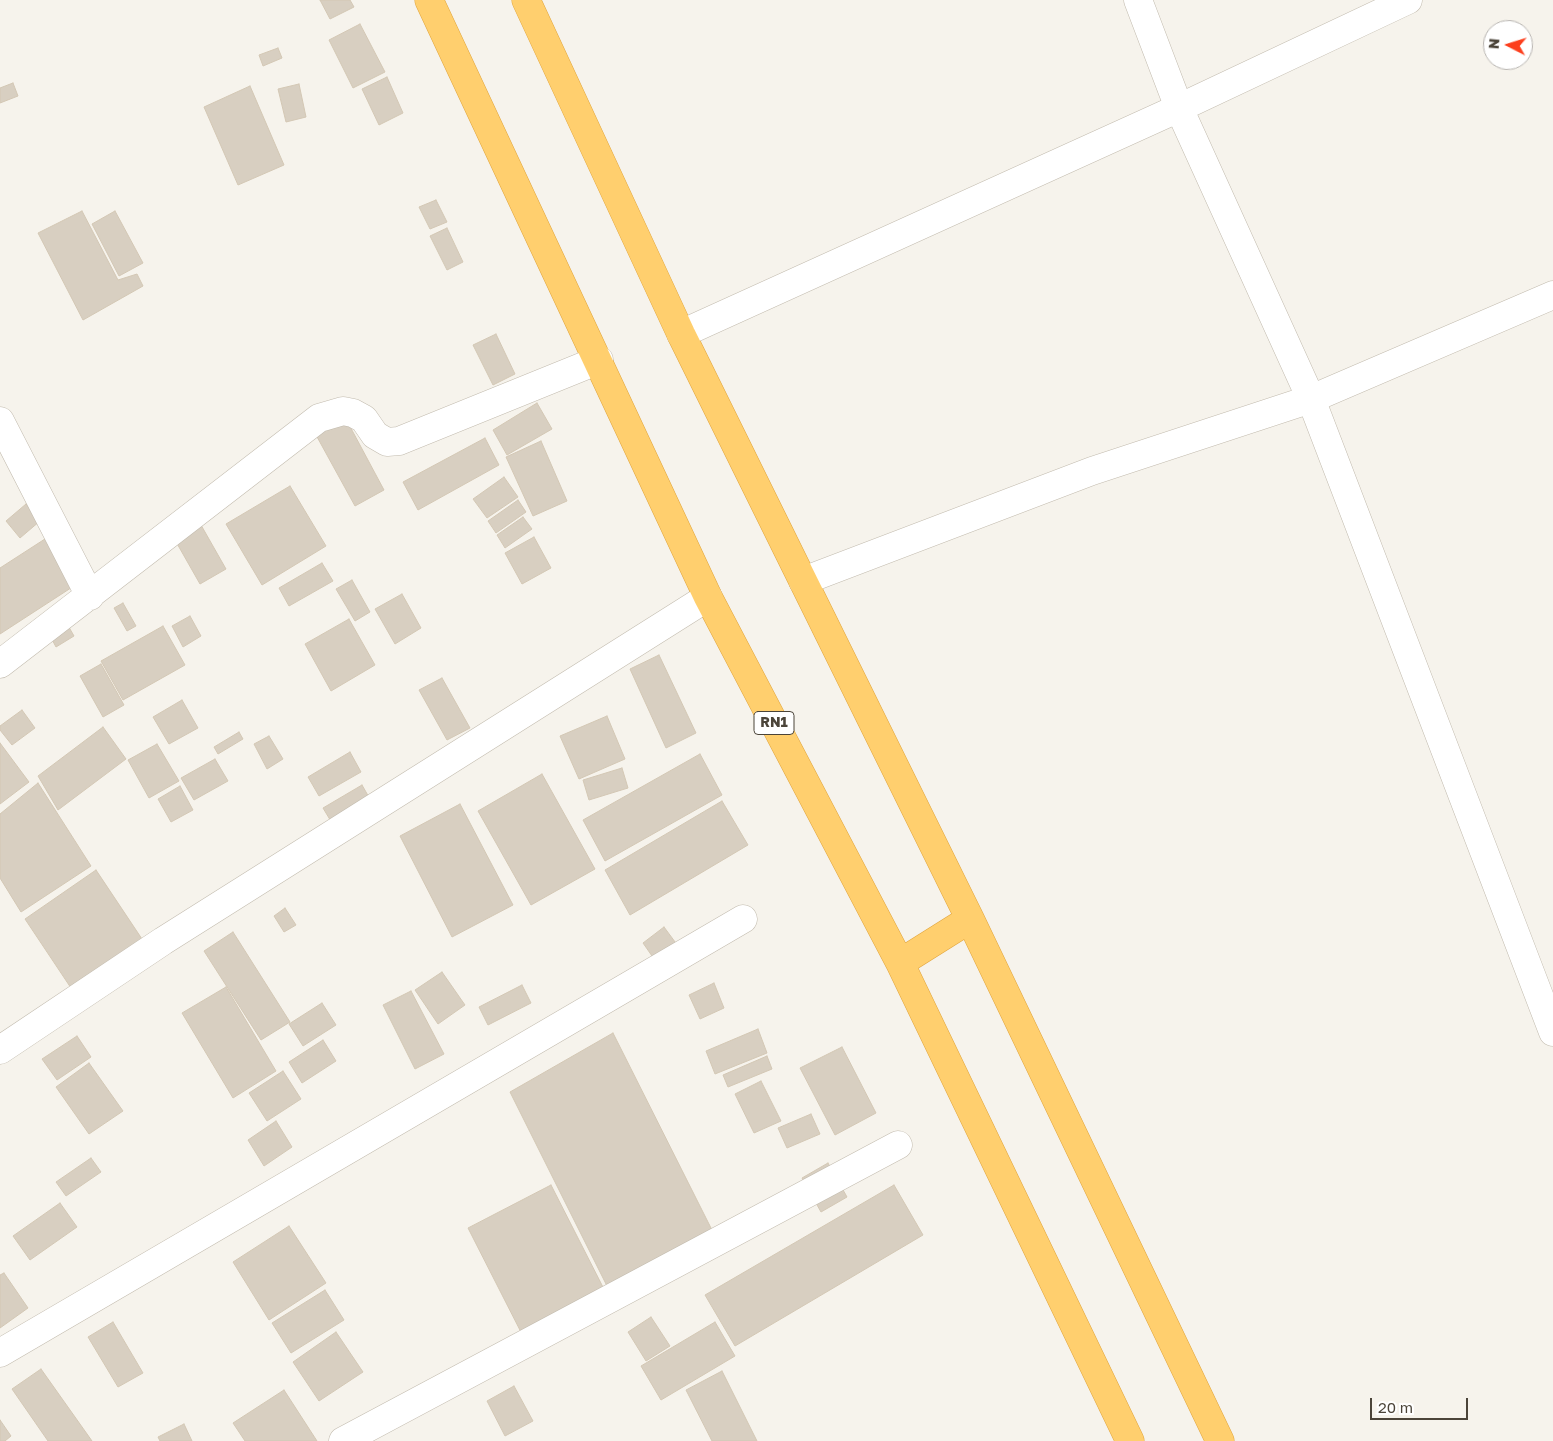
<!DOCTYPE html>
<style>
body{margin:0}
#map{position:relative;width:1553px;height:1441px;overflow:hidden;background:#f6f3ec;font-family:"Golos Text",sans-serif}
canvas{display:block}
.north{position:absolute;left:1483px;top:20px;width:50px;height:50px;box-sizing:border-box;background:#fff;border:1px solid #b7b4b0;border-radius:50%;rotate:275deg;font-size:14px;font-weight:700;line-height:20px;text-align:center;color:#4b4439}
.north::after{content:'';display:block;margin:auto;width:18px;height:22px;background:#fc3f1d;clip-path:polygon(50% 0,100% 100%,50% 72%,0 100%)}
.scale{position:absolute;left:1370px;top:1398px;width:98px;height:22px;box-sizing:border-box;border:2px solid #4b4439;border-top:0;padding-left:6px;font-size:15px;line-height:18px;white-space:nowrap;color:#4b4439;-webkit-text-stroke:4px #fff;paint-order:stroke}
</style>
<div id="map">
<canvas width="1553" height="1441"></canvas>
<div class="north">N</div>
<div class="scale">20 m</div>
</div>
<script>
const ctx = document.querySelector('canvas').getContext('2d');
ctx.lineJoin = 'round';
function paint(path, color) { ctx.fillStyle = color; ctx.fill(path, 'evenodd'); }
const toPath = rows => new Path2D(rows.map(r => 'M' + r).join(''));
function stroke(path, color, width, dash) { ctx.strokeStyle = color; ctx.lineWidth = width; ctx.lineCap = dash ? 'butt' : 'round'; ctx.setLineDash(dash || []); ctx.stroke(path); }
function label(font, color, halo, rows, align = 'center') {
  ctx.font = font + ' "Golos Text",sans-serif'; ctx.lineWidth = 4; ctx.setLineDash([]); ctx.textBaseline = 'middle'; ctx.strokeStyle = halo; ctx.fillStyle = color; for (const [text, x, y, turn = 0] of rows) {
    ctx.save(); ctx.translate(x, y); ctx.rotate((+turn || 0) * Math.PI / 180); ctx.textAlign = isNaN(turn) ? turn : align; if (halo) ctx.strokeText(text, 0, 0); ctx.fillText(text, 0, 0); ctx.restore();
  }
}
const building = toPath([
 [320,0,350,0,354,7,330,19,320,0],
 [360,24,385,72,353,88,329,40,360,24],
 [278,48,282,58,263,66,259,55,278,48],
 [387,77,403,113,379,125,362,89,387,77],
 [13,83,18,96,0,103,0,88,13,83],
 [299,84,306,117,286,122,278,89,299,84],
 [250,86,284,165,238,185,204,107,250,86],
 [436,200,447,222,430,229,419,207,436,200],
 [82,211,118,280,137,274,143,286,83,320,38,233,82,211],
 [115,211,143,263,119,276,92,224,115,211],
 [447,228,463,262,447,270,430,236,447,228],
 [496,334,515,374,493,385,473,345,496,334],
 [537,403,552,429,507,455,493,430,537,403],
 [346,419,384,490,355,506,316,435,346,419],
 [485,438,499,465,418,510,403,482,485,438],
 [541,441,567,501,533,516,506,457,541,441],
 [504,477,518,497,487,518,473,499,504,477],
 [290,486,326,546,262,585,226,524,290,486],
 [518,500,526,512,496,533,488,521,518,500],
 [26,504,40,521,20,538,6,521,26,504],
 [523,517,532,529,505,548,497,535,523,517],
 [201,525,226,569,200,584,175,540,201,525],
 [48,537,77,584,0,634,0,568,48,537],
 [534,537,551,568,522,584,505,553,534,537],
 [322,563,333,581,289,606,279,588,322,563],
 [352,580,370,612,355,621,336,589,352,580],
 [402,594,421,628,395,644,375,609,402,594],
 [123,603,136,626,127,631,114,608,123,603],
 [190,616,201,636,183,647,172,626,190,616],
 [349,619,375,665,331,691,305,644,349,619],
 [66,622,74,636,56,647,48,632,66,622],
 [163,626,185,665,123,700,101,661,163,626],
 [659,655,696,733,666,748,630,669,659,655],
 [101,664,124,705,103,717,80,676,101,664],
 [442,678,470,728,447,740,419,690,442,678],
 [182,700,198,728,169,744,153,717,182,700],
 [22,710,35,728,12,745,0,730,0,726,22,710],
 [607,716,625,759,579,779,560,736,607,716],
 [103,727,126,759,58,810,38,776,103,727],
 [239,732,243,739,218,754,214,747,239,732],
 [269,736,283,759,267,769,254,744,269,736],
 [0,743,29,782,0,804,0,743],
 [157,744,179,781,149,798,128,760,157,744],
 [350,752,361,772,319,796,308,777,350,752],
 [700,754,722,795,605,861,583,820,700,754],
 [215,759,228,781,194,800,181,778,215,759],
 [622,768,628,788,589,800,583,780,622,768],
 [542,774,595,869,531,905,478,811,542,774],
 [38,783,91,866,21,912,0,878,0,814,38,783],
 [362,785,374,806,335,828,323,808,362,785],
 [180,786,193,810,171,822,158,799,180,786],
 [722,801,748,845,630,915,605,870,722,801],
 [460,804,513,905,452,937,400,836,460,804],
 [96,870,146,945,75,994,25,919,96,870],
 [285,908,296,925,284,932,274,916,285,908],
 [664,927,681,950,659,966,643,943,664,927],
 [233,932,290,1022,261,1040,204,951,233,932],
 [442,972,465,1005,438,1024,415,990,442,972],
 [714,983,724,1008,700,1019,689,995,714,983],
 [522,985,531,1003,488,1025,479,1007,522,985],
 [226,987,276,1071,233,1098,182,1013,226,987],
 [411,991,444,1054,415,1069,383,1005,411,991],
 [322,1003,336,1025,303,1046,289,1024,322,1003],
 [758,1029,767,1053,715,1074,706,1051,758,1029],
 [613,1033,714,1234,608,1288,510,1092,613,1033],
 [77,1036,91,1057,57,1080,42,1059,77,1036],
 [323,1040,336,1061,302,1083,289,1062,323,1040],
 [842,1047,876,1113,835,1135,800,1068,842,1047],
 [767,1056,772,1069,728,1087,723,1075,767,1056],
 [89,1063,123,1111,89,1134,56,1087,89,1063],
 [283,1071,301,1099,267,1121,249,1093,283,1071],
 [761,1081,781,1121,754,1133,735,1094,761,1081],
 [811,1114,820,1134,787,1148,778,1128,811,1114],
 [276,1121,292,1147,264,1166,248,1140,276,1121],
 [91,1158,101,1172,66,1196,56,1182,91,1158],
 [828,1163,847,1197,821,1212,802,1178,828,1163],
 [551,1185,608,1297,525,1340,468,1228,551,1185],
 [894,1185,923,1235,735,1346,705,1295,894,1185],
 [60,1203,77,1227,30,1260,13,1236,60,1203],
 [289,1226,326,1283,269,1320,233,1262,289,1226],
 [4,1273,28,1308,0,1328,0,1275,4,1273],
 [325,1290,344,1320,291,1353,272,1323,325,1290],
 [651,1317,670,1346,646,1361,628,1332,651,1317],
 [113,1322,143,1373,118,1387,88,1337,113,1322],
 [715,1322,735,1356,661,1400,641,1366,715,1322],
 [336,1332,363,1372,319,1401,293,1362,336,1332],
 [41,1369,92,1441,48,1441,12,1389,41,1369],
 [722,1371,757,1441,712,1441,686,1390,722,1371],
 [514,1386,533,1421,505,1436,487,1401,514,1386],
 [284,1390,317,1441,245,1441,233,1423,284,1390],
 [0,1420,11,1436,5,1441,0,1441,0,1420],
 [184,1424,192,1441,160,1441,158,1437,184,1424]
]);
paint(building, '#d8cfc1');
stroke(building, '#d3c7b4', 1);
const street = toPath([
 [1138,0,1179,108,1311,399,1553,1032],
 [681,334,1179,108,1408,0],
 [0,421,90,596],
 [803,581,1092,471,1311,399,1553,295],
 [0,664,319,418,343,411,353,413,364,419,375,435,387,442,399,441,599,360],
 [0,1050,163,941,708,597],
 [0,1353,743,919],
 [343,1441,898,1145]
]);
const highway = toPath([
 [429,0,708,597,900,963,1130,1441],
 [526,0,681,334,970,919,1220,1441],
 [900,963,970,919]
]);
stroke(street, '#c2bbae', 29);
stroke(highway, '#e0a43c', 29);
stroke(street, '#fff', 28);
stroke(highway, '#ffcf6e', 28);
for (const [x, y, w] of [
 [774,723,40]
]) { const box = new Path2D(); box.roundRect(x - w / 2, y - 11.5, w, 23, 4); ctx.fillStyle = '#fff'; ctx.fill(box); stroke(box, '#4b4439', 1); }
label('bold 14px', '#4b4439', null, [
 ["RN1",774,723]
]);
</script>
